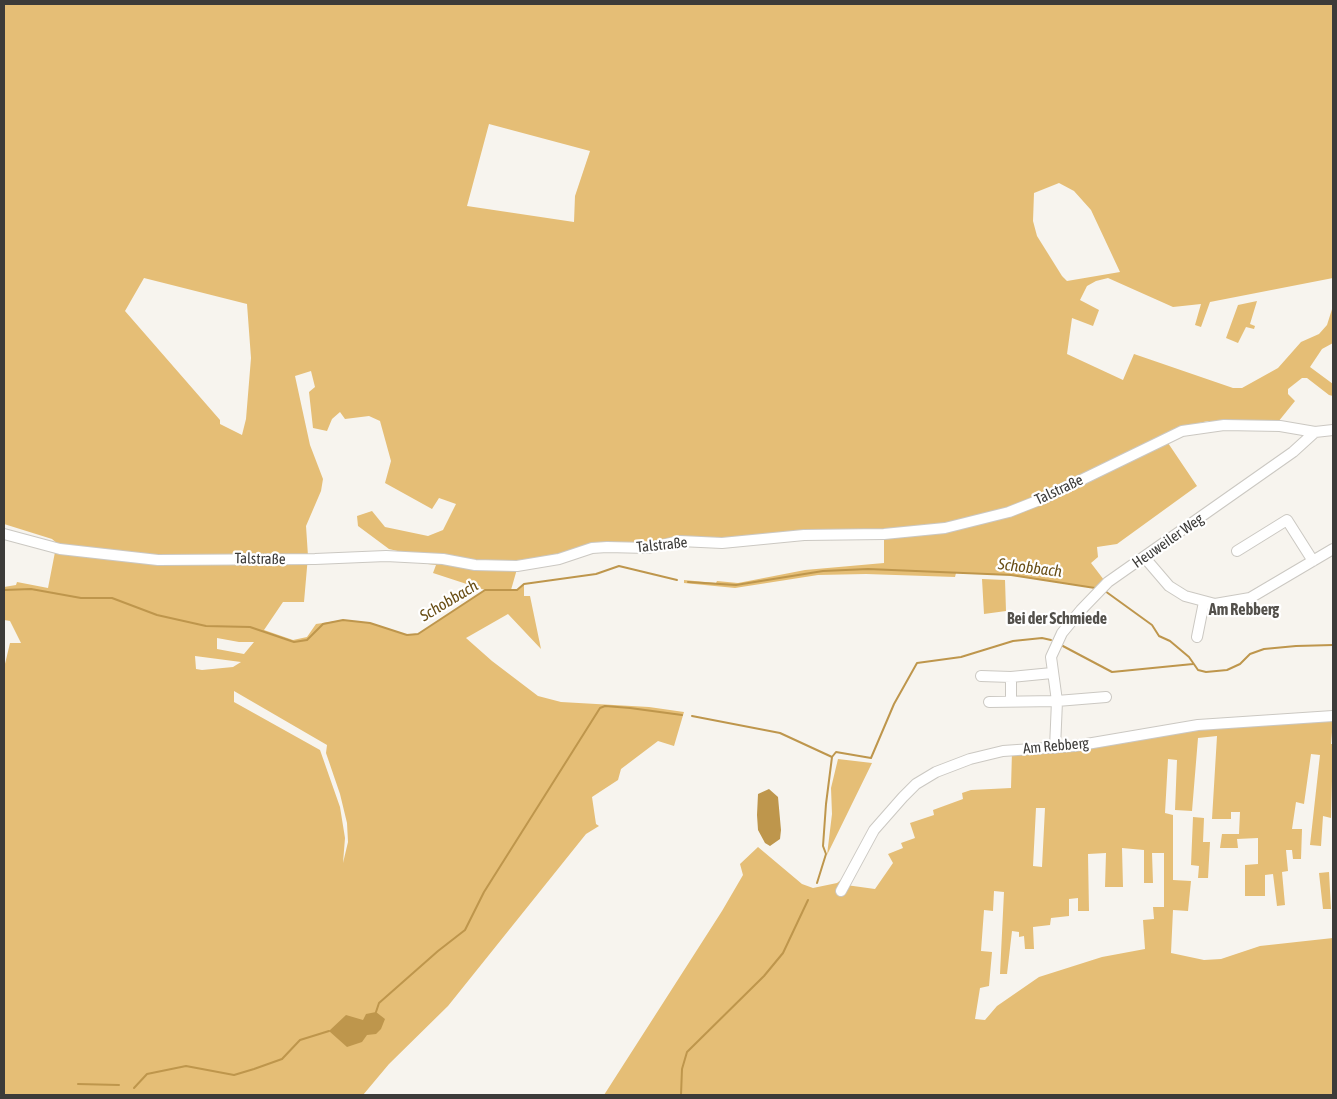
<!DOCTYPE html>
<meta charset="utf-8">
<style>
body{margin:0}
#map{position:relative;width:1337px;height:1099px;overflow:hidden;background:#f7f4ee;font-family:"Asap Condensed",sans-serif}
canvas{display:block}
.frame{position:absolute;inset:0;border:5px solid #3c3b39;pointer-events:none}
</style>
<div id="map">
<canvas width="1337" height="1099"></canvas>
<div class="frame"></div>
</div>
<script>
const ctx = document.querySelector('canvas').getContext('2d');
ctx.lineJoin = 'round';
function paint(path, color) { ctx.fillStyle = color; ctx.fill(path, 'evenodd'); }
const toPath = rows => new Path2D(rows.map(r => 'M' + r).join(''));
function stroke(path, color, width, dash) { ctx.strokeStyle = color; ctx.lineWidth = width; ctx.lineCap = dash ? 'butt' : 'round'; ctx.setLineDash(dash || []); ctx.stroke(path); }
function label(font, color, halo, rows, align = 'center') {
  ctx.font = font + ' "Asap Condensed",sans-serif'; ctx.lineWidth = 4.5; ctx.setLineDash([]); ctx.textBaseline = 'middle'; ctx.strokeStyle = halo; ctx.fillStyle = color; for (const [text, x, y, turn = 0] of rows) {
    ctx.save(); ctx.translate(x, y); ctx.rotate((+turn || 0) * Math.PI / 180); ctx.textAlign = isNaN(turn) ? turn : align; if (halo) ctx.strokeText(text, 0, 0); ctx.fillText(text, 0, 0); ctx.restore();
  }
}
paint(toPath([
 [4,4,1333,4,1333,278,1210,302,1201,327,1195,325,1201,304,1173,307,1108,278,1096,281,1087,286,1080,300,1099,310,1093,326,1072,318,1067,354,1123,380,1134,354,1233,388,1242,388,1278,368,1301,342,1319,334,1327,325,1333,306,1333,343,1322,349,1310,367,1333,384,1333,396,1329,395,1307,378,1302,378,1288,389,1288,394,1295,401,1278,422,1208,421,1182,427,1166,440,1197,486,1117,544,1097,547,1098,557,1091,563,1104,580,1095,588,1011,575,956,573,955,577,866,574,818,575,735,588,684,583,684,580,716,583,717,581,738,583,805,570,884,563,884,537,607,544,517,569,511,590,517,590,524,584,524,596,530,596,541,649,508,614,466,638,492,661,538,696,561,702,649,707,684,712,674,746,658,741,621,769,618,780,592,797,596,824,599,826,586,834,448,1006,389,1064,363,1095,4,1095,4,668,10,643,21,643,10,621,4,620,4,587,16,585,17,582,48,588,55,552,60,546,52,539,4,524],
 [489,124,590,151,575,196,574,222,467,206],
 [1059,183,1074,191,1091,210,1120,272,1067,281,1062,276,1037,236,1033,221,1034,193],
 [144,278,247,304,251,358,246,419,242,435,220,424,220,420,125,311],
 [311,371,315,387,309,392,313,428,327,431,332,419,340,412,345,419,369,416,380,421,391,461,385,483,432,509,439,498,456,504,443,530,428,536,385,527,372,511,357,516,358,526,389,549,406,553,411,562,436,565,433,573,485,590,418,634,407,635,370,623,343,620,316,624,307,637,293,640,264,630,283,602,304,602,308,556,306,526,321,491,323,479,310,445,295,376],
 [217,638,239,642,254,642,244,654,217,649],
 [195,656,241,662,233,667,202,670,196,669],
 [234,691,327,745,326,753,340,794,347,823,348,842,343,863,345,838,340,807,320,750,234,702],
 [1257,301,1250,324,1255,326,1254,329,1246,327,1238,343,1226,338,1238,305],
 [982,579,1005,580,1006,611,984,614],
 [1333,720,1331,744,1333,744,1331,818,1323,816,1321,846,1310,845,1320,755,1311,754,1304,804,1296,802,1292,829,1302,829,1301,859,1293,859,1292,850,1286,850,1288,871,1282,872,1285,905,1277,906,1273,874,1265,875,1265,896,1245,896,1245,865,1258,864,1258,838,1237,839,1238,848,1220,848,1222,834,1239,834,1240,812,1231,812,1231,819,1212,819,1217,736,1198,738,1192,811,1175,810,1177,760,1168,759,1165,813,1173,815,1173,880,1191,881,1188,911,1173,910,1171,953,1204,960,1221,959,1260,946,1333,938,1333,1095,604,1095,722,911,743,875,740,864,758,847,802,884,813,888,837,883,848,874,846,885,875,889,893,863,888,854,903,848,901,843,915,838,910,823,934,815,933,810,963,799,962,793,971,790,1011,788,1012,751,1151,733],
 [1036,808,1045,808,1042,867,1033,866],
 [1122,848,1144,850,1144,883,1153,883,1152,853,1164,853,1164,907,1153,907,1154,919,1143,920,1145,949,1102,957,1039,977,997,1006,985,1020,975,1019,980,988,989,986,992,952,981,951,984,910,993,911,994,891,1004,892,1000,974,1007,974,1012,931,1019,932,1019,937,1024,936,1025,949,1034,949,1033,927,1050,925,1051,918,1069,916,1069,899,1078,898,1078,911,1089,911,1088,854,1106,853,1105,887,1123,887],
 [838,759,872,763,827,855,832,814,831,788],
 [1193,817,1204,818,1203,842,1210,842,1208,878,1198,878,1199,866,1191,865],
 [1329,872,1331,909,1323,909,1319,873]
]), '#e5be76');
paint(toPath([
 [769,789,778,797,781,830,780,839,770,846,765,843,758,830,757,815,758,794],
 [376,1012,385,1019,381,1029,376,1034,367,1035,362,1042,347,1047,329,1031,346,1015,363,1020,366,1014]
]), '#be964c');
stroke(toPath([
 [688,582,736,585,823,571,868,569,1011,575,1095,588],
 [4,590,31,589,81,598,112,598,157,615,206,626,250,627,294,642,307,640,323,624,343,620,370,623,407,635,418,634,485,590,517,590,524,584,596,574,619,566,677,580],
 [1105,591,1152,625,1159,636,1170,641,1189,657,1198,670,1206,672,1227,670,1240,664,1250,654,1264,649,1296,646,1333,645],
 [1061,645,1112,672,1193,664],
 [692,716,780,733,832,757,836,752,871,758,894,704,917,663,961,657,1013,641,1042,638,1051,640],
 [817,883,826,854,823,846,826,804,832,757],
 [376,1012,379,1003,438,951,465,930,484,892,600,708,605,706,630,708,682,715],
 [78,1084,119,1085],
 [134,1088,147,1074,186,1066,234,1075,254,1069,282,1059,300,1040,329,1031],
 [681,1095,682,1069,687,1052,764,976,783,953,808,900]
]), '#be964c', 2);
const minor = toPath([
 [4,534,60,549,158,560,315,559,386,556,443,559,475,565,517,566,559,559,592,548,607,547,648,548,680,541,722,543,804,535,884,534,945,528,1009,512,1042,499,1182,431,1224,425,1280,426,1315,432,1333,430],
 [1237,551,1287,520,1313,561],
 [1145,558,1169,586,1185,596,1215,604,1250,598,1333,549],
 [1197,637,1204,602],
 [981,676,1011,677,1052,673],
 [1011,677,1011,701],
 [989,702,1057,701,1106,697],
 [1055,748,1057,701,1051,657,1062,633,1081,610,1108,582,1293,452,1315,432],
 [841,891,874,830,903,797,916,784,936,772,970,759,1003,751,1075,746,1198,725,1333,716]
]);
stroke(minor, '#cbc8c2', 12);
stroke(minor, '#fff', 10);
label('15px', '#3c3b39', '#fff', [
 ["Talstraße",1059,490,-25],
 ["Heuweiler Weg",1168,541,-35],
 ["Talstraße",662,545,-6],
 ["Talstraße",260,559,1],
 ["Am Rebberg",1056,746,-5]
]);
label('italic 16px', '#684d14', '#fff', [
 ["Schobbach",1030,568,7],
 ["Schobbach",449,601,-31]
]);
label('bold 16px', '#53504b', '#fff', [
 ["Am Rebberg",1244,610],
 ["Bei der Schmiede",1057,619]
]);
</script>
